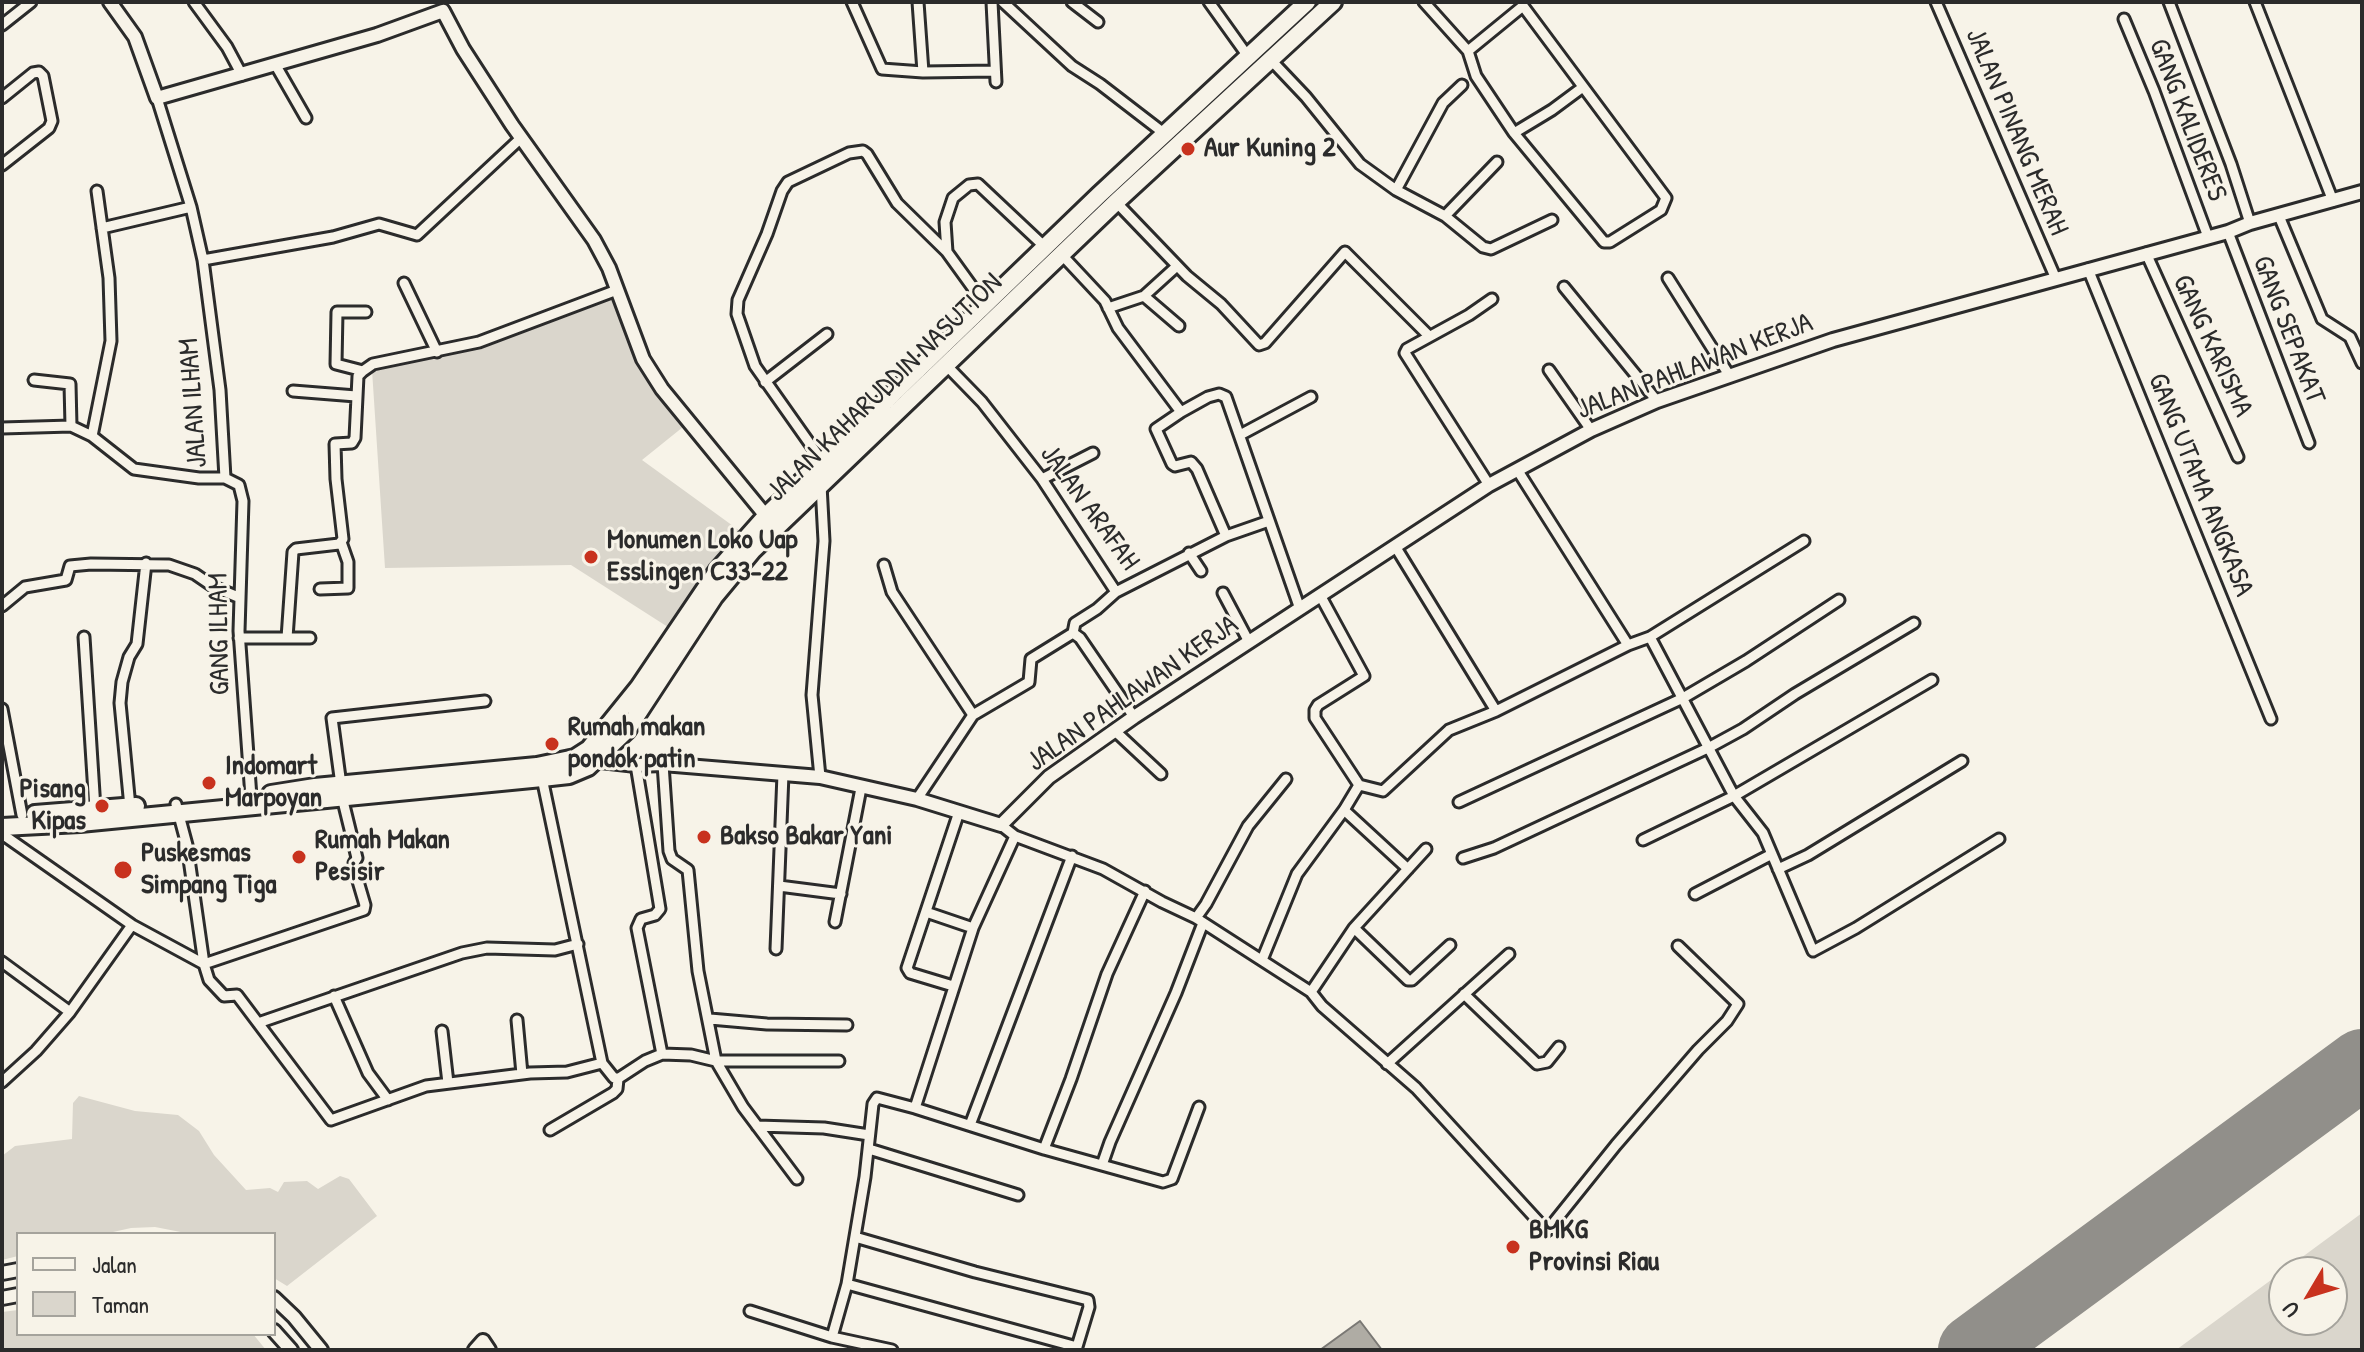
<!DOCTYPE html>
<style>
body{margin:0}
#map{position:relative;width:2364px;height:1352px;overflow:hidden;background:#f7f3e8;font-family:"Patrick Hand",sans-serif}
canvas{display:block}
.frame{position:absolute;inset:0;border:4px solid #2b2b2b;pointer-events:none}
.legend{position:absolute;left:16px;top:1232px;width:260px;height:104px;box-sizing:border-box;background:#f7f3e8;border:2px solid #a5a39c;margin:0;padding:10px 14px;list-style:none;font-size:24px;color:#2b2b2b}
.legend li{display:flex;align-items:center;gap:16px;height:40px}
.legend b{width:40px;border:2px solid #a5a39c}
.north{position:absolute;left:2268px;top:1256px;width:80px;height:80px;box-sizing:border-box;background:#f7f3e8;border:2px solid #a5a39c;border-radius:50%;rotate:232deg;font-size:22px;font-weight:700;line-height:32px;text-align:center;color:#2b2b2b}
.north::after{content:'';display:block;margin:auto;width:28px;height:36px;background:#c8321e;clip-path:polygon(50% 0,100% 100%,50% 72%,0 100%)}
</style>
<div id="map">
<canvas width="2364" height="1352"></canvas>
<div class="frame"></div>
<ul class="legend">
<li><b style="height:10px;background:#f7f3e8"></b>Jalan</li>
<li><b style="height:22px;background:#dad6cc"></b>Taman</li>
</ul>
<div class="north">U</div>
</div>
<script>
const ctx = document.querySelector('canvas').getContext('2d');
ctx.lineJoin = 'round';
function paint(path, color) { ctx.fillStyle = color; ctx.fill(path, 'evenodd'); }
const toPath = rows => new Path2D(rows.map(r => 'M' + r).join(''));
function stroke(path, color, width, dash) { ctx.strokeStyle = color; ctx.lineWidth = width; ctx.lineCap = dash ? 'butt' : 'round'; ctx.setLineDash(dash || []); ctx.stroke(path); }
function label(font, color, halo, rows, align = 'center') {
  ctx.font = font + ' "Patrick Hand",sans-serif'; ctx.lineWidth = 6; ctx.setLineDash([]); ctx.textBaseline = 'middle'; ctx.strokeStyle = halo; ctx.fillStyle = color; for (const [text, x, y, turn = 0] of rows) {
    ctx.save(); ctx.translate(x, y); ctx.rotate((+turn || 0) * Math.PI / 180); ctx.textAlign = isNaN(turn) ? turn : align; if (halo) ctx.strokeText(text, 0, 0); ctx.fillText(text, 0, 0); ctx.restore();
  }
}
paint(toPath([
 [613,297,636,358,683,427,642,460,740,531,671,629,571,565,385,568,372,370,479,346],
 [79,1096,135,1111,178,1115,199,1131,214,1155,246,1190,270,1188,278,1192,284,1182,307,1181,318,1189,340,1176,349,1179,377,1216,287,1286,274,1278,274,1234,191,1234,155,1227,131,1228,104,1234,18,1234,18,1256,2,1260,2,1156,15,1146,72,1139,73,1103],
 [2362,1213,2362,1350,2176,1350],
 [2332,1272,2332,1320,2284,1320,2284,1272],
 [18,1310,18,1334,253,1334,266,1350,2,1350,2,1312]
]), '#dad6cc');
const water = toPath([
 [1360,1321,1382,1350,1320,1350,1360,1321]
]);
paint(water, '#afaca4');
stroke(water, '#7a7874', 2);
stroke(toPath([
 [1973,1350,2362,1064]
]), '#918f8a', 70);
const street = toPath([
 [194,2,227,47,242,75],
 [852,2,882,69,923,72,995,71],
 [918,2,923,72],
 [992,2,996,82],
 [1003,2,1072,66,1100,84,1165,134],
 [1072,2,1098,22],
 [1209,2,1247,55],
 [1424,2,1468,51,1476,76,1514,133,1604,242,1610,242,1661,210,1666,198,1523,6,1468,51],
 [1936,2,2056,279],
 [2169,2,2231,164,2250,223],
 [2255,2,2333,201],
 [2124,19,2154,91,2208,237],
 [2,25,31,2],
 [1270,59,1306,97,1360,164,1396,190,1445,216,1483,247,1491,249,1552,220],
 [275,64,306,118],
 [2,98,33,73,39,72,43,76,52,121,49,128,2,165],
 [157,98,191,207,203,260,220,390,225,478],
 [1514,133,1552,110,1583,87],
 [1396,190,1443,103,1462,85],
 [1116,202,1187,276,1221,304,1259,345,1265,343,1345,252,1429,336],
 [1445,216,1497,162],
 [2279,216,2322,319,2350,337,2362,363],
 [102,228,191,207],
 [2228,232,2309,443],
 [947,252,945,222,953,198,969,185,978,184,1046,248],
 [2146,253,2238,457],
 [1062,255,1105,301,1118,328,1181,412,1208,397,1219,394,1226,397,1300,609],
 [203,260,333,237,379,224,417,235,521,138],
 [2088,269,2271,719],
 [1668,278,1729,375],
 [404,283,437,352],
 [1564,287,1657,401],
 [1144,296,1177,266],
 [1108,308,1144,296,1179,326],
 [946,365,982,402,1042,479,1116,592],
 [1549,370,1591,430],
 [363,371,336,364,337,312,366,312],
 [34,380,70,384,71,426],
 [765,382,827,334],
 [293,391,356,396],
 [1181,412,1156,429,1172,464,1175,466,1191,462,1197,469,1226,536],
 [2,428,71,426,92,436,134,469,199,478,225,478,239,485,243,501,239,631,251,797],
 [1240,435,1311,397],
 [92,436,111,341,109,278,97,191],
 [822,461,755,366,737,314,738,300,767,234,782,191,788,182,849,153,863,151,867,154,897,203,947,252,986,306],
 [1518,471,1628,645],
 [1042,479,1093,453],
 [1489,485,1405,353,1407,349,1469,315,1492,299],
 [1395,546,1496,711],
 [1189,553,1201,571],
 [884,565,892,592,973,715,917,799],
 [320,589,348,588,348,562,341,542],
 [1223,593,1249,642],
 [1320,595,1364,676,1318,705,1315,710,1315,718,1359,785,1383,791,1449,730,1496,711,1628,645,1650,637,1804,541],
 [2,606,25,587,66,580,70,566,91,564,169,565,195,574,214,587,238,597],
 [1073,633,1075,623,1097,609,1116,592,1226,536,1269,521],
 [84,637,95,809],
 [1650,637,1734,796,1763,833,1813,951,1856,928,1999,839],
 [239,638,310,638],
 [287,638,293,552,296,549,339,544,343,539,336,479,335,444,352,443,355,438,358,376,363,371,373,364,479,342,617,290],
 [2,709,22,815],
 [973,715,1029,682,1031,659,1073,633,1080,638,1134,717],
 [1115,731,1161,774],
 [663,764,669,851,672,859,688,870,698,971,716,1061,743,1107,797,1179],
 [636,765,660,909,655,915,641,919,637,928,662,1054],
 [820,777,812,695,824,541,821,485],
 [542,778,602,1063,614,1078,619,1078,645,1061,662,1054,691,1055,716,1061,839,1061],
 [341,785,332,718,485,701],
 [1459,802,1683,698,1746,661,1839,600],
 [176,804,187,845,204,964,209,980,224,996,237,995,331,1120,426,1086,530,1073,567,1072,602,1063],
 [130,807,120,703,122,682,129,657,137,644,146,563],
 [1344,810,1408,869],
 [1001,825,1015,836,1103,869,1162,902,1196,918,1311,992,1322,1006,1416,1088,1547,1231,1616,1145,1698,1050,1727,1021,1738,1004,1678,946],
 [2,834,132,925,204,964,364,910,365,905,355,871,354,863,357,858,342,797],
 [1643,840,1734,796,1932,680],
 [1463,858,1494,848,1556,819,1710,747,1743,729,1795,694,1914,623],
 [1778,869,1808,855,1962,761],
 [779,886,841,894],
 [1695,894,1772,854],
 [926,912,973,928],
 [1196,918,1206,904,1248,826,1286,779],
 [835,922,861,788],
 [1354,928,1408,980,1412,980,1450,945],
 [776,949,783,774],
 [1262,960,1297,874,1344,810,1359,785],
 [2,962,70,1012],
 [953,986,910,973,907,968,959,812],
 [1311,992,1354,928,1426,849],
 [1464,994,1537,1064,1547,1062,1559,1047],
 [334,996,368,1073,388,1100],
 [710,1019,767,1024,847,1025],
 [517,1020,522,1074],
 [258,1023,462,953,487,948,555,950,578,944],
 [442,1031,448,1083],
 [1387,1064,1509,954],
 [2,1082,36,1051,70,1012,132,925],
 [915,1108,973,928,1015,836],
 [970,1125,1072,856],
 [757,1126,824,1128,869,1135],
 [550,1130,613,1093,617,1089,618,1079],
 [869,1149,1018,1195],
 [1044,1149,1071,1079,1107,974,1145,891],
 [1102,1165,1110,1142,1176,993,1203,923],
 [855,1237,975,1272,1088,1300,1089,1307,1076,1350],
 [847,1284,1077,1347],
 [750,1311,832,1337,892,1350],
 [832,1337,847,1284,865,1177,873,1104,877,1098,915,1108,1044,1149,1163,1182,1172,1179,1199,1107]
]);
const secondary = toPath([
 [110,2,135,37,157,98,377,35,443,11,463,49,512,125,594,240,609,268,643,359,662,389,766,516],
 [592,760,636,765,663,764,820,777,917,799,1001,825,1049,777,1134,717,1489,485,1591,430,1657,401,1833,340,2228,232,2250,223,2362,192],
 [2,1273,18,1270],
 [2,1298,18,1295],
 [274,1298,294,1317,321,1350],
 [274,1331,291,1350],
 [475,1350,483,1341,489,1350]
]);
const highway = toPath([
 [271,794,315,787,537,766,575,758,589,749,639,687,718,570,766,516,1099,195,1307,2],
 [35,814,136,806],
 [2,827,80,823,542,778,569,775,588,767,627,730,714,597,753,550,1116,202,1333,2]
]);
stroke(street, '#2b2b2b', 15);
stroke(secondary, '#2b2b2b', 18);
stroke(highway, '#2b2b2b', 22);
stroke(street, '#f7f3e8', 9);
stroke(secondary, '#f7f3e8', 12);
stroke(highway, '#f7f3e8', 16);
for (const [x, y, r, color] of [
 [1188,149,8,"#c8321e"],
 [591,557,8,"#c8321e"],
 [552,744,8,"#c8321e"],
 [209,783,8,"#c8321e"],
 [102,806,8,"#c8321e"],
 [704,837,8,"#c8321e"],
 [299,857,8,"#c8321e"],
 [123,870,10,"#c8321e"],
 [1513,1247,8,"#c8321e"]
]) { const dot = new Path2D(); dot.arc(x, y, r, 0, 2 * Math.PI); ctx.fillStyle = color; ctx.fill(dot); stroke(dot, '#f7f3e8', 3); }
label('28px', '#2b2b2b', '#f7f3e8', [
 ["GANG KALIDERES",2187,120,69],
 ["JALAN PINANG MERAH",2016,132,67],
 ["GANG SEPAKAT",2288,330,69],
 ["GANG KARISMA",2212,346,65],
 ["JALAN PAHLAWAN KERJA",1695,367,-21],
 ["JALAN KAHARUDDIN NASUTION",885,388,-44],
 ["JALAN ILHAM",194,403,-94],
 ["GANG UTAMA ANGKASA",2200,485,68],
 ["JALAN ARAFAH",1089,508,54],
 ["GANG ILHAM",220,634,-91],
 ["JALAN PAHLAWAN KERJA",1133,694,-35]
]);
label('bold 28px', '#2b2b2b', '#f7f3e8', [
 ["Aur Kuning 2",1204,149],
 ["Monumen Loko Uap",607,541],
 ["Esslingen C33-22",607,573],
 ["Rumah makan",568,728],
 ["pondok patin",568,760],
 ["Indomart",225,767],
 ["Marpoyan",225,799],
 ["Pisang",86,790,"right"],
 ["Kipas",86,822,"right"],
 ["Bakso Bakar Yani",720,837],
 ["Rumah Makan",315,841],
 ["Pesisir",315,873],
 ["Puskesmas",141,854],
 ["Simpang Tiga",141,886],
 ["BMKG",1529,1231],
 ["Provinsi Riau",1529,1263]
], 'left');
</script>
